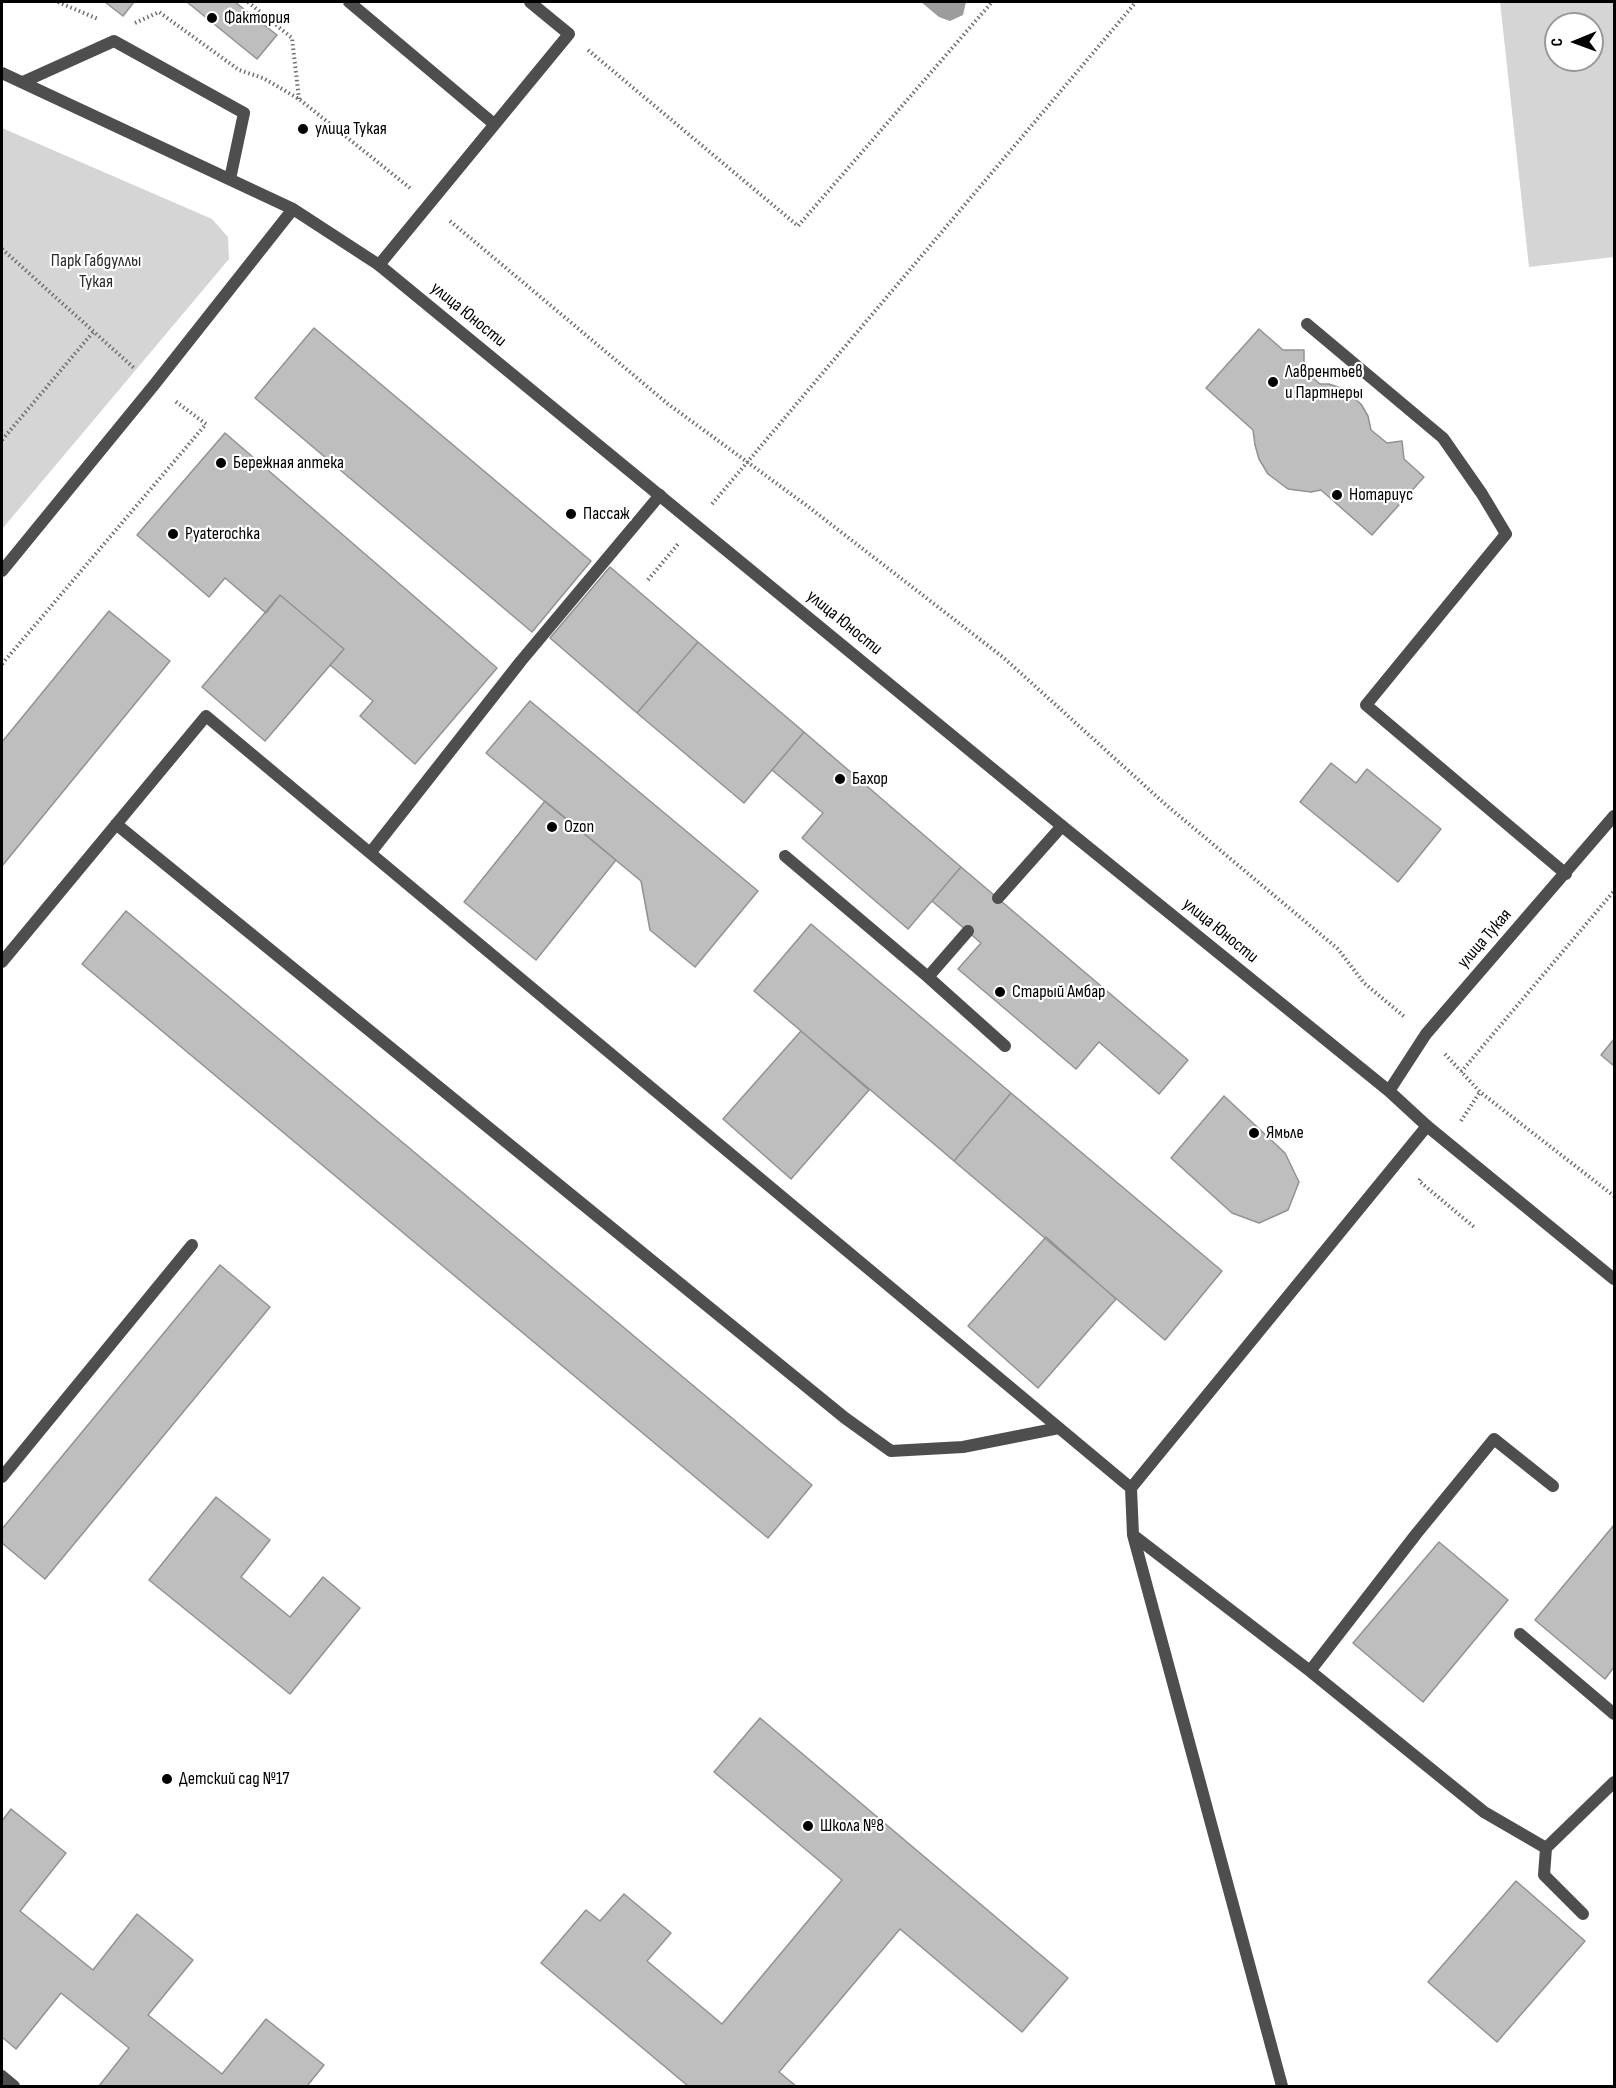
<!DOCTYPE html>
<meta charset="utf-8">
<style>
body{margin:0}
#map{position:relative;width:1616px;height:2088px;overflow:hidden;background:#fff;font-family:"Sofia Sans Condensed",sans-serif}
canvas{display:block}
.frame{position:absolute;inset:0;border:3px solid #000;pointer-events:none}
.north{position:absolute;left:1544px;top:12px;width:60px;height:60px;box-sizing:border-box;background:#fff;border:2px solid #999;border-radius:50%;rotate:269deg;font-size:16px;font-weight:700;line-height:24px;text-align:center;color:#000}
.north::after{content:'';display:block;margin:auto;width:21px;height:27px;background:#000;clip-path:polygon(50% 0,100% 100%,50% 72%,0 100%)}
</style>
<div id="map">
<canvas width="1616" height="2088"></canvas>
<div class="frame"></div>
<div class="north">С</div>
</div>
<script>
const ctx = document.querySelector('canvas').getContext('2d');
ctx.lineJoin = 'round';
function paint(path, color) { ctx.fillStyle = color; ctx.fill(path, 'evenodd'); }
const toPath = rows => new Path2D(rows.map(r => 'M' + r).join(''));
function stroke(path, color, width, dash) { ctx.strokeStyle = color; ctx.lineWidth = width; ctx.lineCap = dash ? 'butt' : 'round'; ctx.setLineDash(dash || []); ctx.stroke(path); }
function label(font, color, halo, rows, align = 'center') {
  ctx.font = font + ' "Sofia Sans Condensed",sans-serif'; ctx.lineWidth = 4.5; ctx.setLineDash([]); ctx.textBaseline = 'middle'; ctx.strokeStyle = halo; ctx.fillStyle = color; for (const [text, x, y, turn = 0] of rows) {
    ctx.save(); ctx.translate(x, y); ctx.rotate((+turn || 0) * Math.PI / 180); ctx.textAlign = isNaN(turn) ? turn : align; if (halo) ctx.strokeText(text, 0, 0); ctx.fillText(text, 0, 0); ctx.restore();
  }
}
paint(toPath([
 [1500,2,1614,2,1614,257,1529,267],
 [1556,24,1592,24,1592,60,1556,60],
 [2,128,212,219,228,237,229,259,2,529]
]), '#d5d5d5');
paint(toPath([
 [921,2,966,2,963,15,950,21,939,17]
]), '#9c9c9c');
const building = toPath([
 [105,2,134,2,123,16,105,2],
 [187,2,235,2,277,35,257,59,187,2],
 [314,328,591,561,532,632,255,398,314,328],
 [1259,329,1283,350,1304,350,1304,370,1320,384,1329,384,1341,388,1361,404,1368,416,1371,430,1387,443,1402,441,1404,459,1424,477,1372,535,1321,490,1311,492,1288,489,1268,474,1259,459,1255,445,1253,430,1206,388,1259,329],
 [225,433,497,668,415,764,360,716,373,701,330,665,344,649,280,595,266,613,225,578,209,597,137,535,225,433],
 [610,567,698,642,637,713,550,638,610,567],
 [280,595,344,649,265,741,202,687,280,595],
 [109,611,170,661,2,866,2,742,109,611],
 [698,642,804,732,744,803,637,713,698,642],
 [530,701,758,891,695,967,650,930,641,881,486,753,530,701],
 [804,732,961,867,908,929,802,838,823,813,772,770,804,732],
 [1331,763,1356,783,1367,769,1441,829,1398,882,1300,802,1331,763],
 [545,801,616,860,536,960,464,902,545,801],
 [961,867,1188,1060,1159,1094,1099,1042,1076,1069,958,969,981,943,932,901,961,867],
 [126,911,812,1485,768,1538,82,964,126,911],
 [811,924,1011,1093,954,1161,754,991,811,924],
 [801,1031,869,1090,791,1179,723,1119,801,1031],
 [1614,1039,1614,1066,1601,1055,1614,1039],
 [1011,1093,1222,1271,1165,1340,954,1161,1011,1093],
 [1224,1096,1285,1153,1299,1182,1288,1210,1259,1223,1232,1213,1171,1158,1224,1096],
 [1046,1237,1116,1299,1038,1388,968,1326,1046,1237],
 [220,1265,270,1307,45,1579,2,1543,2,1529,220,1265],
 [216,1497,270,1540,241,1577,290,1617,323,1577,360,1608,290,1694,149,1580,216,1497],
 [1614,1525,1614,1667,1605,1679,1535,1620,1614,1525],
 [1439,1542,1508,1600,1423,1702,1353,1643,1439,1542],
 [760,1718,1068,1978,1022,2032,900,1929,779,2072,796,2086,688,2086,541,1963,586,1910,600,1921,624,1894,671,1933,647,1961,722,2024,842,1880,714,1772,760,1718],
 [11,1809,66,1853,20,1911,93,1970,137,1914,193,1960,148,2015,222,2074,266,2019,324,2065,307,2086,99,2086,129,2048,61,1993,16,2049,2,2037,2,1821,11,1809],
 [1516,1881,1585,1941,1497,2042,1428,1982,1516,1881]
]);
paint(building, '#bebebe');
stroke(building, '#929292', 1.5);
stroke(toPath([
 [58,2,98,19],
 [248,2,292,38,299,99],
 [135,23,159,12,239,70,263,78,299,99,410,188],
 [588,50,798,226,992,2],
 [450,221,668,404,806,505,1004,658,1165,804,1338,949,1364,983,1406,1018],
 [2,249,134,368],
 [2,440,94,331],
 [712,504,1136,2],
 [648,580,678,544],
 [2,664,206,424,175,401],
 [1445,1054,1480,1092,1614,1196],
 [1461,1072,1614,891],
 [1461,1121,1480,1092],
 [1420,1179,1419,1181,1474,1227]
]), '#707070', 4, [1.5, 3]);
stroke(toPath([
 [349,2,494,124],
 [23,82,114,41,244,113,230,179],
 [379,265,569,34,530,2],
 [1307,324,1443,438,1482,494,1506,534,1366,705,1566,874],
 [116,824,845,1418,891,1451,963,1447,1059,1428],
 [371,852,521,661,660,495],
 [785,856,928,977,968,931],
 [998,898,1062,826],
 [2,962,206,716,1131,1488,1427,1126],
 [928,977,1005,1046],
 [2,1477,192,1245],
 [1131,1488,1133,1535,1310,1671,1484,1812,1546,1848,1614,1782],
 [1133,1535,1282,2086],
 [1520,1634,1614,1714],
 [1310,1671,1417,1533,1494,1439,1553,1486],
 [1546,1848,1544,1875,1583,1914],
 [2,2076,14,2086]
]), '#4e4e4e', 12);
stroke(toPath([
 [2,73,293,209,379,265,1062,826,1389,1091,1427,1126,1614,1279],
 [2,571,154,385,293,209],
 [1389,1091,1426,1034,1614,816]
]), '#4e4e4e', 12);
for (const [x, y, r, color] of [
 [212,18,6,"#000"],
 [303,129,6,"#000"],
 [1273,382,6,"#000"],
 [221,463,6,"#000"],
 [1337,495,6,"#000"],
 [571,514,6,"#000"],
 [173,534,6,"#000"],
 [840,779,6,"#000"],
 [552,827,6,"#000"],
 [1000,992,6,"#000"],
 [1254,1133,6,"#000"],
 [167,1779,6,"#000"],
 [808,1826,6,"#000"]
]) { const dot = new Path2D(); dot.arc(x, y, r, 0, 2 * Math.PI); ctx.fillStyle = color; ctx.fill(dot); stroke(dot, '#fff', 2); }
label('18px', '#000', '#fff', [
 ["Фактория",224,18],
 ["улица Тукая",315,129],
 ["Лаврентьев",1285,372],
 ["и Партнеры",1285,393],
 ["Бережная аптека",233,463],
 ["Нотариус",1349,495],
 ["Пассаж",583,514],
 ["Pyaterochka",185,534],
 ["Бахор",852,779],
 ["Ozon",564,827],
 ["Старый Амбар",1012,992],
 ["Ямьле",1266,1133],
 ["Детский сад №17",179,1779],
 ["Школа №8",820,1826]
], 'left');
label('18px', '#2c2c2c', '#fff', [
 ["Парк Габдуллы",96,261],
 ["Тукая",96,282]
]);
label('18px', '#000', '#fff', [
 ["улица Юности",468,315,39],
 ["улица Юности",844,623,39],
 ["улица Юности",1220,931,39],
 ["улица Тукая",1485,939,-49]
]);
</script>
